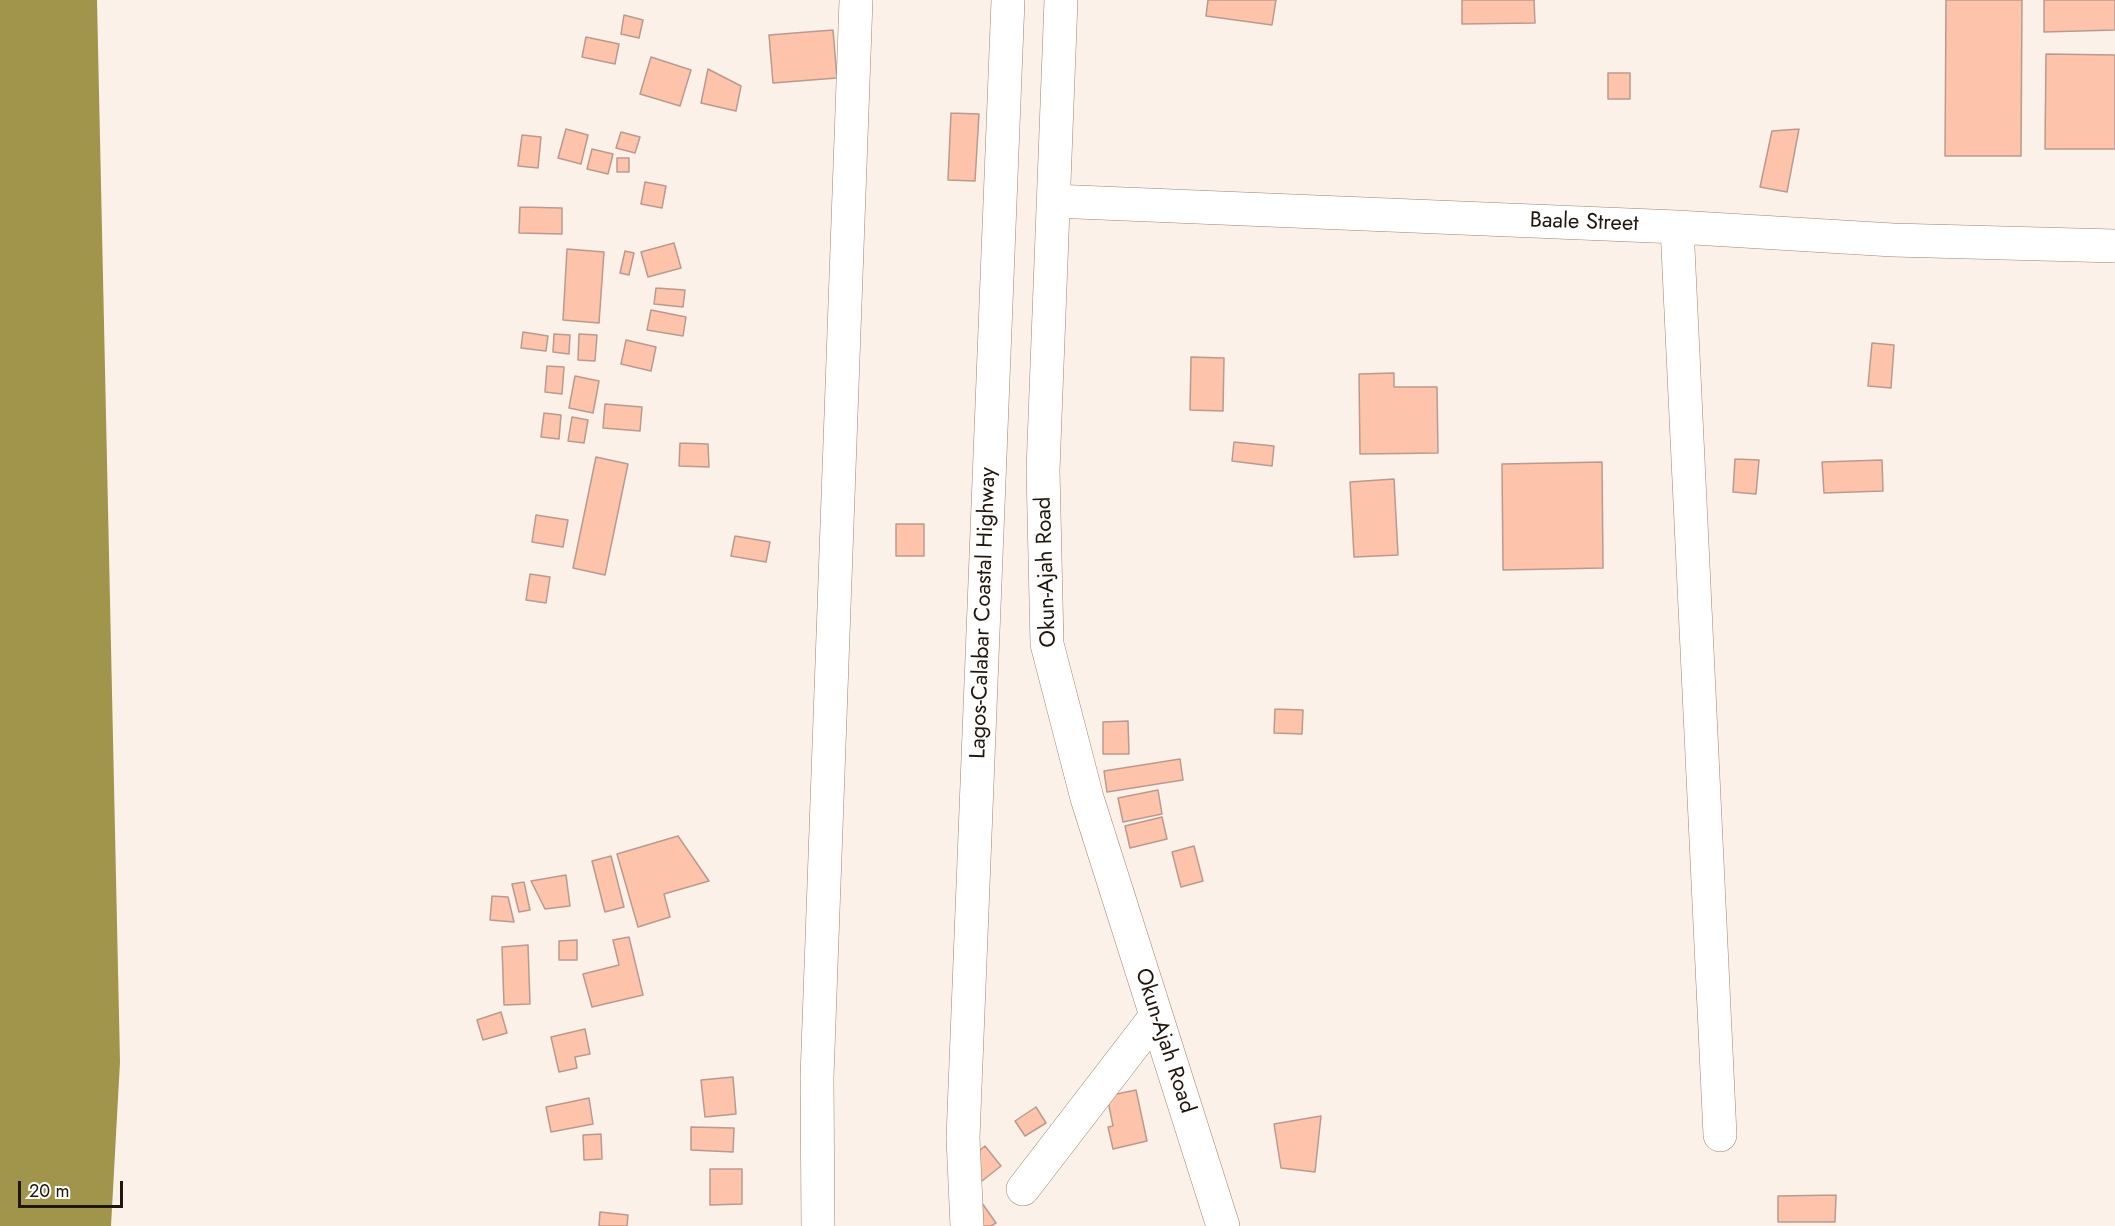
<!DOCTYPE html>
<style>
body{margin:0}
#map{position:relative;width:2115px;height:1226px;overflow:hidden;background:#fcf1e8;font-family:Jost,sans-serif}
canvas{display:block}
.scale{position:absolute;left:18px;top:1181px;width:105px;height:27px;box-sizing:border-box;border:3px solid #1f160e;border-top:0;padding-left:8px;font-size:18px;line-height:21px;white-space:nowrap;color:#1f160e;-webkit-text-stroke:4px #fff;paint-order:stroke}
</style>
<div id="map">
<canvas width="2115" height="1226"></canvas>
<div class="scale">20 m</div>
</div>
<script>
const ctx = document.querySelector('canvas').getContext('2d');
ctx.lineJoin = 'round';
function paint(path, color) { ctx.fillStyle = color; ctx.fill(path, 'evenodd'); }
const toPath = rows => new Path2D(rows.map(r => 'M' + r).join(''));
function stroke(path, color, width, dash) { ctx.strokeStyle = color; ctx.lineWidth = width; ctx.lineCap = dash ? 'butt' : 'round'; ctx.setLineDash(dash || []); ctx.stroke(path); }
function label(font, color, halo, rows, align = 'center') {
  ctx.font = font + ' Jost,sans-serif'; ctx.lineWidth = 4.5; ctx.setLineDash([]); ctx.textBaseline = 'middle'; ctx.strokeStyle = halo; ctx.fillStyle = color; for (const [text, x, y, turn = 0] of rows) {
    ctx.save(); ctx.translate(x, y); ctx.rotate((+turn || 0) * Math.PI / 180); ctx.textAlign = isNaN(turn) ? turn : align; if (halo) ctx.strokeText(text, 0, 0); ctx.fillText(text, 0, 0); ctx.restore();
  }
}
paint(toPath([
 [0,0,97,0,120,1062,111,1226,0,1226]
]), '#a1954c');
const building = toPath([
 [1208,0,1276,0,1272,25,1206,16,1208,0],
 [1462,0,1534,0,1535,23,1462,24,1462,0],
 [1946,0,2022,0,2021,156,1945,156,1946,0],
 [2044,0,2115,0,2115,30,2044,32,2044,0],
 [624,15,643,20,639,38,621,34,624,15],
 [833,30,837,78,773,83,769,35,833,30],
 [586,37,619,44,615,64,582,57,586,37],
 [2046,54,2115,55,2115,149,2045,149,2046,54],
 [651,57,691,70,680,106,640,94,651,57],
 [708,69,741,86,736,111,701,103,708,69],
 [1608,73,1630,73,1630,99,1608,99,1608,73],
 [951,113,979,114,975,181,948,180,951,113],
 [566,129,588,135,581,164,558,158,566,129],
 [1799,129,1787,192,1760,187,1772,131,1799,129],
 [621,132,640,137,635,153,616,148,621,132],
 [522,135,541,137,538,168,518,166,522,135],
 [592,149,613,154,608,174,587,169,592,149],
 [617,158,629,158,629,172,617,172,617,158],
 [645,182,666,186,662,208,641,204,645,182],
 [520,207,562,208,562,234,519,233,520,207],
 [674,243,681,268,648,277,641,252,674,243],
 [567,249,604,252,599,323,563,320,567,249],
 [625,251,634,253,629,275,620,273,625,251],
 [656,288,685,290,683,307,654,304,656,288],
 [651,310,686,317,683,336,647,330,651,310],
 [523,332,548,336,546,351,521,348,523,332],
 [554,334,570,335,569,354,553,352,554,334],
 [579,334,597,335,595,361,578,360,579,334],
 [626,340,656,347,651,371,621,364,626,340],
 [1872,343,1894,345,1891,388,1868,386,1872,343],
 [1191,357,1224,358,1223,411,1190,410,1191,357],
 [547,366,564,367,562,394,545,392,547,366],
 [1394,373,1394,387,1437,387,1438,453,1360,454,1359,374,1394,373],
 [575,376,599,381,593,413,569,408,575,376],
 [605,404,642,407,640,431,603,428,605,404],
 [544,413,561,415,559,439,541,437,544,413],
 [572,417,588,420,584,443,568,441,572,417],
 [1234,442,1274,446,1272,466,1232,461,1234,442],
 [680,443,708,444,709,467,679,466,680,443],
 [596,457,628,464,605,575,573,568,596,457],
 [1735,459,1759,460,1756,494,1733,492,1735,459],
 [1882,460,1883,491,1824,493,1822,462,1882,460],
 [1602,462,1603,568,1503,570,1502,464,1602,462],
 [1394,479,1398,555,1354,557,1350,482,1394,479],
 [536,515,568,520,563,547,532,542,536,515],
 [896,524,924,524,924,556,896,556,896,524],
 [735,536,770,542,766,562,731,556,735,536],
 [530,574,550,577,546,603,526,600,530,574],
 [1275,709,1303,710,1302,734,1274,733,1275,709],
 [1128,721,1129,754,1103,754,1103,722,1128,721],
 [1180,759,1183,780,1107,792,1104,771,1180,759],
 [1158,790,1162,814,1123,822,1118,798,1158,790],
 [1162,817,1167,839,1130,848,1125,826,1162,817],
 [678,836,709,881,664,894,670,917,638,927,617,854,678,836],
 [1194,846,1203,881,1181,887,1172,852,1194,846],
 [611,856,624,907,605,912,592,861,611,856],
 [566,875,570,906,545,909,531,881,566,875],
 [524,882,530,910,519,912,512,884,524,882],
 [492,896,508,897,514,922,490,920,492,896],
 [629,937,643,995,592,1007,583,974,619,965,613,940,629,937],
 [577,940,577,960,559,960,559,941,577,940],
 [528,945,530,1004,504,1005,502,947,528,945],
 [501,1012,507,1033,483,1040,477,1020,501,1012],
 [585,1029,590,1054,575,1057,577,1068,559,1072,551,1037,585,1029],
 [733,1077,736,1114,705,1117,701,1080,733,1077],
 [1136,1090,1147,1141,1113,1149,1108,1127,1113,1126,1107,1096,1136,1090],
 [589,1098,593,1124,551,1132,546,1107,589,1098],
 [1036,1107,1046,1123,1025,1136,1015,1121,1036,1107],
 [1321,1116,1315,1172,1281,1168,1274,1124,1321,1116],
 [691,1127,734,1128,733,1152,691,1150,691,1127],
 [601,1134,602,1159,584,1160,583,1135,601,1134],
 [985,1146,1001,1166,982,1181,966,1161,985,1146],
 [710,1169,742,1169,742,1204,710,1205,710,1169],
 [1836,1195,1835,1222,1778,1222,1778,1196,1836,1195],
 [982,1203,996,1223,991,1226,977,1226,982,1203],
 [600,1212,628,1215,627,1226,599,1226,600,1212]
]);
paint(building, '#fec3ab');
stroke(building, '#ba9a8e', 1.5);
const street = toPath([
 [1061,0,1043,470,1047,644,1087,798,1223,1226],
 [1053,201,1677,227,1893,240,2115,246],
 [1677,227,1720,1135],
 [1023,1189,1156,1016]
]);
const highway = toPath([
 [818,1226,817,1077,856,0],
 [967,1226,963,1138,1008,0]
]);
stroke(street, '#9d8470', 34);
stroke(highway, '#9d8470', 34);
stroke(street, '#fff', 33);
stroke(highway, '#fff', 33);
label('22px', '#1f160e', '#fff', [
 ["Baale Street",1584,223,2],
 ["Okun-Ajah Road",1047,572,-92],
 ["Lagos-Calabar Coastal Highway",984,613,-88],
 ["Okun-Ajah Road",1164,1041,72]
]);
</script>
